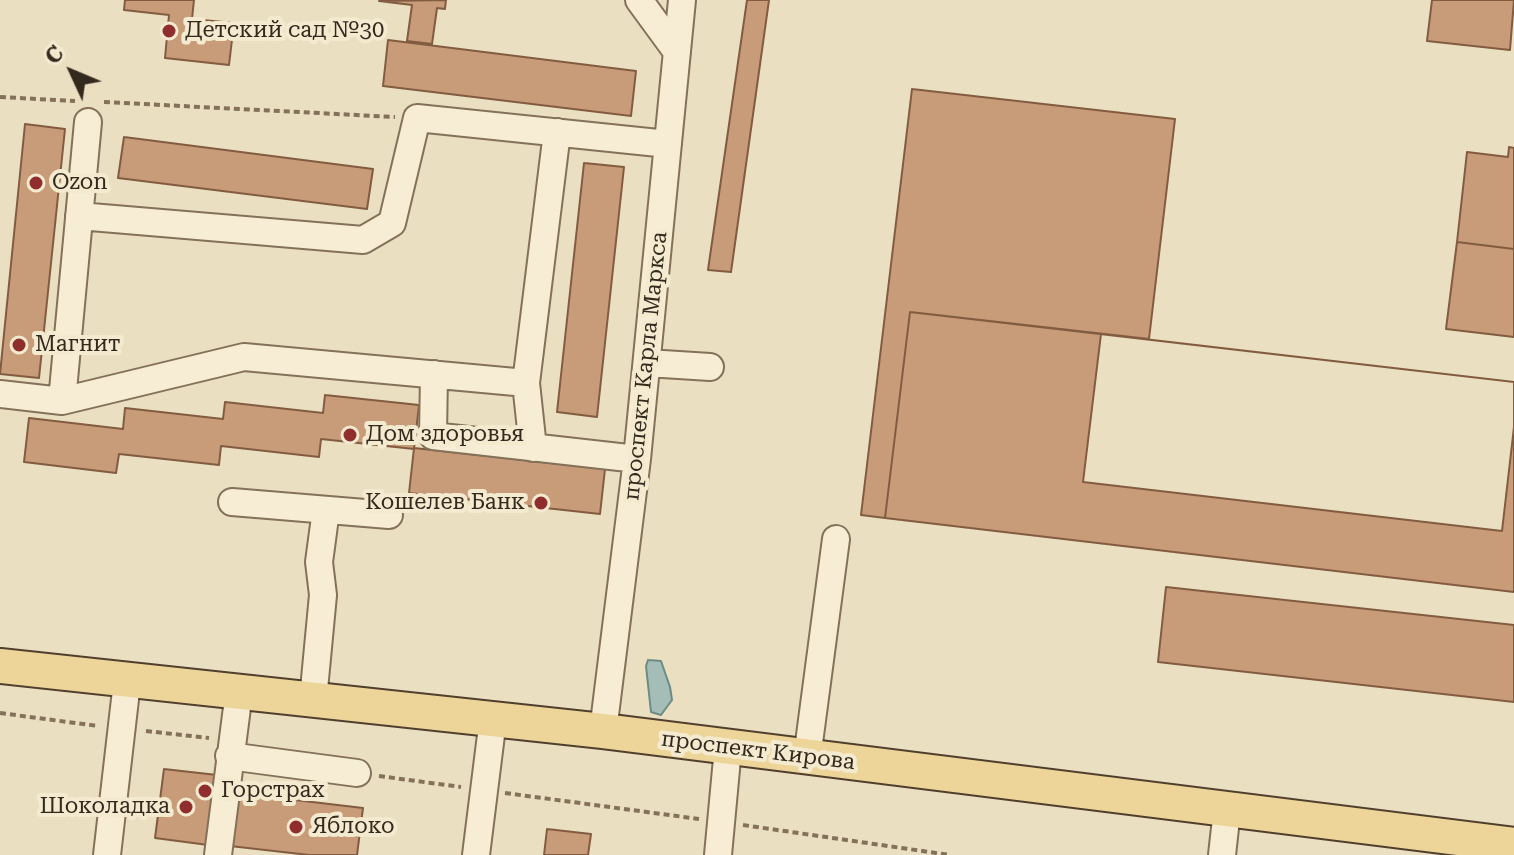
<!DOCTYPE html>
<meta charset="utf-8">
<style>
body{margin:0}
#map{position:relative;width:1514px;height:855px;overflow:hidden;background:#ebdfc1;font-family:"Roboto Serif",serif}
canvas{display:block}
.north{position:absolute;left:32px;top:32px;width:80px;height:80px;-webkit-text-stroke:6px #f3ead0;paint-order:stroke;rotate:314deg;font-size:22px;font-weight:700;line-height:32px;text-align:center;color:#34291d}
.north::after{content:'';display:block;margin:auto;width:28px;height:36px;background:#34291d;clip-path:polygon(50% 0,100% 100%,50% 72%,0 100%)}
</style>
<div id="map">
<canvas width="1514" height="855"></canvas>
<div class="north">С</div>
</div>
<script>
const ctx = document.querySelector('canvas').getContext('2d');
ctx.lineJoin = 'round';
function paint(path, color) { ctx.fillStyle = color; ctx.fill(path, 'evenodd'); }
const toPath = rows => new Path2D(rows.map(r => 'M' + r).join(''));
function stroke(path, color, width, dash) { ctx.strokeStyle = color; ctx.lineWidth = width; ctx.lineCap = dash ? 'butt' : 'round'; ctx.setLineDash(dash || []); ctx.stroke(path); }
function label(font, color, halo, rows, align = 'center') {
  ctx.font = font + ' "Roboto Serif",serif'; ctx.lineWidth = 8; ctx.setLineDash([]); ctx.textBaseline = 'middle'; ctx.strokeStyle = halo; ctx.fillStyle = color; for (const [text, x, y, turn = 0] of rows) {
    ctx.save(); ctx.translate(x, y); ctx.rotate((+turn || 0) * Math.PI / 180); ctx.textAlign = isNaN(turn) ? turn : align; if (halo) ctx.strokeText(text, 0, 0); ctx.fillText(text, 0, 0); ctx.restore();
  }
}
const water = toPath([
 [648,660,661,661,670,687,672,700,661,715,651,712,646,666,648,660]
]);
paint(water, '#a4beb7');
stroke(water, '#6b8b84', 2);
const building = toPath([
 [125,0,194,0,192,19,234,23,229,65,165,58,169,15,124,10,125,0],
 [446,0,445,9,437,8,432,44,407,41,412,5,379,1,446,0],
 [747,0,769,0,731,272,708,270,747,0],
 [1432,0,1514,0,1510,50,1427,41,1432,0],
 [388,40,636,71,631,116,383,86,388,40],
 [912,89,1175,119,1149,339,910,312,885,518,861,515,912,89],
 [25,124,65,129,39,378,0,374,25,124],
 [124,137,373,169,367,209,118,178,124,137],
 [1509,147,1514,148,1514,249,1457,242,1467,152,1508,157,1509,147],
 [584,163,624,167,597,417,557,412,584,163],
 [1457,242,1514,249,1514,337,1446,329,1457,242],
 [910,312,1514,382,1514,592,885,518,910,312],
 [1101,334,1514,382,1514,427,1502,531,1083,482,1101,334],
 [325,395,419,405,414,449,321,439,319,457,221,446,219,465,119,454,116,473,24,462,29,418,123,429,125,408,223,419,225,402,323,413,325,395],
 [414,448,605,469,600,514,409,493,414,448],
 [1166,587,1514,625,1514,702,1158,662,1166,587],
 [164,769,217,775,208,845,155,838,164,769],
 [236,793,363,808,357,855,309,855,230,846,236,793],
 [547,829,591,834,588,855,544,855,547,829]
]);
paint(building, '#c89b79');
stroke(building, '#825c41', 2);
const minor = toPath([
 [639,0,677,52],
 [79,216,363,240,392,223,417,118,668,144],
 [647,363,710,367],
 [434,374,433,436,637,459],
 [526,383,557,132],
 [0,394,62,401,244,357,526,383,533,448],
 [62,401,88,122],
 [232,502,389,515],
 [313,700,323,595,319,562,326,510],
 [603,731,637,459,682,0],
 [229,756,357,773],
 [807,758,836,539],
 [107,855,127,682],
 [218,855,239,692],
 [476,855,493,719],
 [718,855,728,748],
 [1222,855,1227,810]
]);
const major = toPath([
 [0,666,603,731,1514,845]
]);
stroke(minor, '#84715a', 30);
stroke(major, '#513f2e', 38);
stroke(toPath([
 [0,97,75,101],
 [104,102,395,117],
 [0,713,98,726],
 [146,731,209,738],
 [379,776,461,787],
 [505,793,699,819],
 [743,825,950,855]
]), '#84715a', 4, [6, 4]);
stroke(minor, '#f7edd4', 26);
stroke(major, '#edd59a', 34);
for (const [x, y, r, color] of [
 [169,31,8,"#8f2e2d"],
 [36,183,8,"#8f2e2d"],
 [19,345,8,"#8f2e2d"],
 [350,435,8,"#8f2e2d"],
 [541,503,8,"#8f2e2d"],
 [205,791,8,"#8f2e2d"],
 [186,807,8,"#8f2e2d"],
 [296,827,8,"#8f2e2d"]
]) { const dot = new Path2D(); dot.arc(x, y, r, 0, 2 * Math.PI); ctx.fillStyle = color; ctx.fill(dot); stroke(dot, '#f3ead0', 3); }
label('22px', '#34291d', '#f3ead0', [
 ["Детский сад №30",185,31],
 ["Ozon",52,183],
 ["Магнит",35,345],
 ["Дом здоровья",366,435],
 ["Кошелев Банк",525,503,"right"],
 ["Горстрах",221,791],
 ["Шоколадка",170,807,"right"],
 ["Яблоко",312,827]
], 'left');
label('22px', '#34291d', '#f3ead0', [
 ["проспект Карла Маркса",646,366,-84],
 ["проспект Кирова",758,751,7]
]);
</script>
